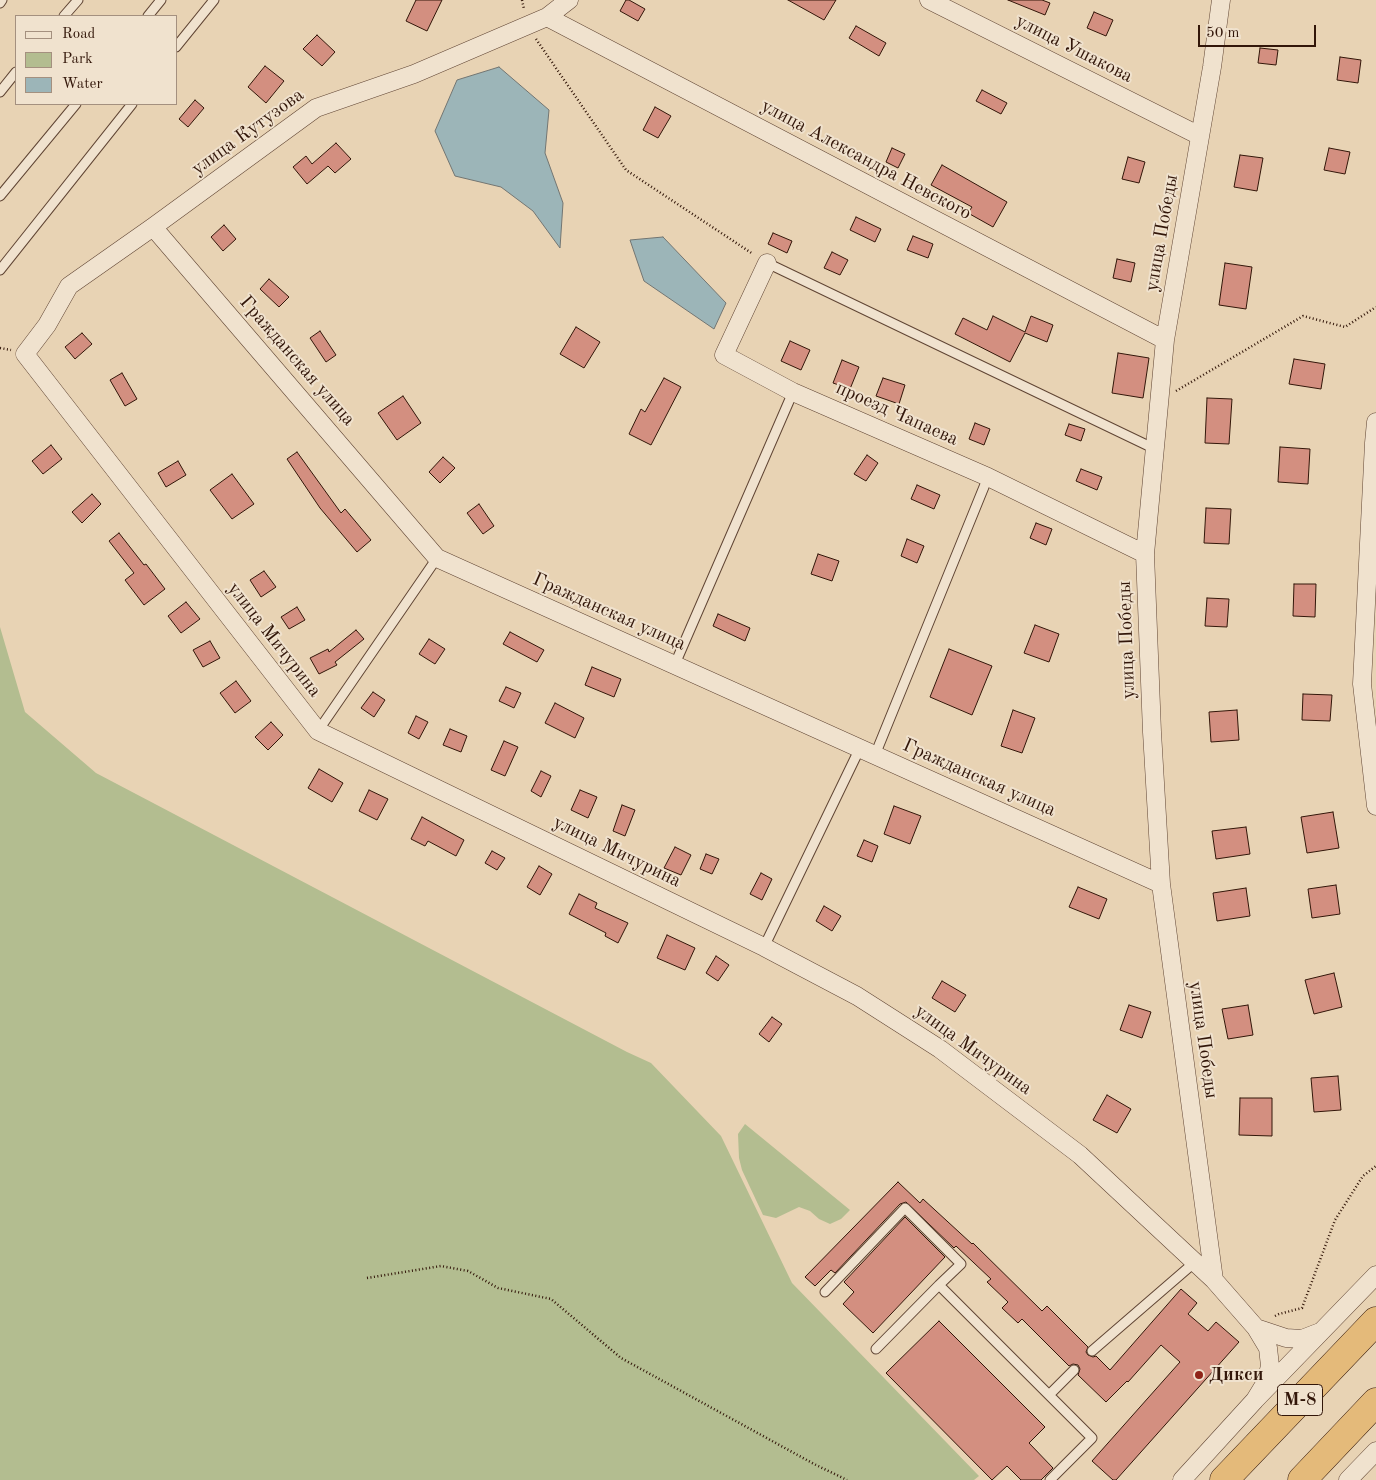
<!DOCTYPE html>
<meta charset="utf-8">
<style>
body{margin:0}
#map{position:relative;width:1376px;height:1480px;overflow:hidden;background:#e8d3b4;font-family:"Old Standard TT",serif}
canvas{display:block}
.legend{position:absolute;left:15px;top:15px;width:162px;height:90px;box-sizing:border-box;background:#f0e2ce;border:1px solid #a4907f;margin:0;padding:6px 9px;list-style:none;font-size:15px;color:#321609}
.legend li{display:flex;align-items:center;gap:10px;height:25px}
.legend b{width:25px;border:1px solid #a4907f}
.scale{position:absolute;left:1198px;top:25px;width:118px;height:22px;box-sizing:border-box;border:2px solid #321609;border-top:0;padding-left:6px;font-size:15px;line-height:18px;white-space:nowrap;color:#321609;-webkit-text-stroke:4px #f0e2ce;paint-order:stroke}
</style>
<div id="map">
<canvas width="1376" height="1480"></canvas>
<ul class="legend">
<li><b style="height:6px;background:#f0e2ce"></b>Road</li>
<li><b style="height:14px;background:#b3bd90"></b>Park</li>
<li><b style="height:14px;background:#9cb5b8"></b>Water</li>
</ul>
<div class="scale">50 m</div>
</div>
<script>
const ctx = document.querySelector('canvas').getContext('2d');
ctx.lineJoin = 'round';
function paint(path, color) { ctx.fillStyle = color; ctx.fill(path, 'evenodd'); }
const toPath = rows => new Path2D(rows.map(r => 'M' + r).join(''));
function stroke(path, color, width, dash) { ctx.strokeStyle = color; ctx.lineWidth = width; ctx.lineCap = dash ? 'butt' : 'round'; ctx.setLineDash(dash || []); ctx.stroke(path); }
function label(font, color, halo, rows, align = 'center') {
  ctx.font = font + ' "Old Standard TT",serif'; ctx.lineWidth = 4; ctx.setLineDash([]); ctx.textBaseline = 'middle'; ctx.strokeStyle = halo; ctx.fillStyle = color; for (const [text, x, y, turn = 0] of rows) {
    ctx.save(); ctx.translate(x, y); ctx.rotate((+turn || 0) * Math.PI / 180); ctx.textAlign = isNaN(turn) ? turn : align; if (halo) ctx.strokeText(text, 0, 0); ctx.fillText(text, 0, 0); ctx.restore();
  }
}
paint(toPath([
 [0,627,25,712,96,773,627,1052,651,1063,721,1136,792,1283,979,1476,974,1480,0,1480],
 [745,1124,850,1210,841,1219,830,1224,819,1219,810,1211,799,1207,776,1218,763,1215,742,1170,739,1158,738,1134]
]), '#b3bd90');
const water = toPath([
 [499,67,549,110,545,153,563,203,560,248,533,211,501,187,455,176,435,131,457,80,499,67],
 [663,237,726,303,714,329,644,281,630,240,663,237]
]);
paint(water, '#9cb5b8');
stroke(water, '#727572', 1);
const building = toPath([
 [416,0,442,0,427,31,406,21,416,0],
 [626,0,629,0,645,9,638,21,620,11,626,0],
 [788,0,836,0,824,20,788,0],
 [1008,0,1042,0,1050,3,1045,15,1008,0],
 [1094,12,1113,20,1106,36,1087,28,1094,12],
 [856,26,886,43,879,56,849,38,856,26],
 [317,35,335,52,322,66,303,49,317,35],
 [1260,48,1278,50,1276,65,1258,63,1260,48],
 [1340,57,1361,60,1358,83,1337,80,1340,57],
 [265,66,284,81,266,103,248,87,265,66],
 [982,90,1007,103,1001,114,976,101,982,90],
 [195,100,204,108,188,127,179,119,195,100],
 [655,107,671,116,658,138,643,130,655,107],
 [336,143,351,159,335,173,328,166,307,184,293,167,306,156,312,164,336,143],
 [892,148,905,154,898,168,886,162,892,148],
 [1329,148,1350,152,1345,174,1324,170,1329,148],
 [1240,155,1263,158,1257,191,1234,187,1240,155],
 [1128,157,1145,162,1139,183,1122,179,1128,157],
 [942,165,1007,202,993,227,968,213,972,207,931,185,942,165],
 [856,217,881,229,875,242,850,230,856,217],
 [224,225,236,239,223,251,211,237,224,225],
 [773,233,792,241,787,253,768,244,773,233],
 [913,236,933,244,928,258,907,250,913,236],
 [832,252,848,260,840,275,824,268,832,252],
 [1117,259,1135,263,1131,282,1113,278,1117,259],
 [1225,263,1252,267,1246,309,1219,305,1225,263],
 [269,279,289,297,279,307,260,289,269,279],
 [993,316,1025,332,1031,316,1053,325,1047,342,1025,333,1010,362,955,334,963,318,987,330,993,316],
 [576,327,600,342,584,368,560,354,576,327],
 [320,331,336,355,326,362,310,338,320,331],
 [82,333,92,344,75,359,65,347,82,333],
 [790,341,810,350,801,370,781,361,790,341],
 [1118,353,1149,358,1143,398,1112,393,1118,353],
 [1294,359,1325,364,1321,389,1289,384,1294,359],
 [842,360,859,367,850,389,833,383,842,360],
 [122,373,137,399,125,406,110,380,122,373],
 [664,378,681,387,651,445,629,434,641,409,645,412,664,378],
 [883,378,905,385,899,404,876,396,883,378],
 [403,396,421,423,397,440,378,413,403,396],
 [1207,398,1232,399,1229,444,1205,443,1207,398],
 [975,423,990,429,984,445,969,439,975,423],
 [1069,424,1085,429,1081,441,1065,435,1069,424],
 [51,445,62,459,43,474,32,461,51,445],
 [1280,447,1310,449,1308,484,1278,482,1280,447],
 [297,452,341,513,345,509,371,540,357,552,320,508,287,459,297,452],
 [867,455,878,463,866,481,854,474,867,455],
 [443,457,455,468,440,483,429,472,443,457],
 [178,461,186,475,166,487,158,473,178,461],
 [1081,469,1102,477,1097,490,1076,481,1081,469],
 [232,474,254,504,232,519,210,490,232,474],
 [917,485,940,495,934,509,911,499,917,485],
 [92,494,101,504,82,523,72,512,92,494],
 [479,504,494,526,483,534,467,513,479,504],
 [1206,508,1231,509,1229,544,1204,543,1206,508],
 [1036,523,1052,529,1046,545,1030,538,1036,523],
 [119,533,144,565,146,564,165,589,144,605,125,580,134,573,109,541,119,533],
 [907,539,924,546,917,563,901,556,907,539],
 [818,554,839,561,832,581,811,574,818,554],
 [264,571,276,587,261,597,250,580,264,571],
 [1294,584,1316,584,1315,617,1293,616,1294,584],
 [1207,598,1229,599,1227,627,1205,626,1207,598],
 [186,602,200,619,181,633,168,616,186,602],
 [297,607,305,620,289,629,281,617,297,607],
 [718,614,750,628,745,641,713,626,718,614],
 [1035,625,1059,634,1049,662,1024,653,1035,625],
 [356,630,364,639,335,662,337,665,319,674,310,658,328,649,329,652,356,630],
 [510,632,544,650,537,662,503,644,510,632],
 [429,639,445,649,435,664,419,654,429,639],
 [210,641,220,658,203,667,193,650,210,641],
 [949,649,992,666,972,715,930,697,949,649],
 [592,667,621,679,614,697,585,685,592,667],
 [236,681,251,701,235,713,220,693,236,681],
 [506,687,521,693,514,708,499,701,506,687],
 [373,692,385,700,374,717,361,708,373,692],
 [1303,694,1332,695,1330,721,1302,720,1303,694],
 [555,703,584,718,575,738,545,723,555,703],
 [1013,710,1035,718,1022,753,1001,746,1013,710],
 [1237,710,1239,740,1211,742,1209,712,1237,710],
 [416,716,428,722,419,739,408,733,416,716],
 [271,722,283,735,268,750,255,737,271,722],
 [450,729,467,736,461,752,443,745,450,729],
 [504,741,518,747,505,776,491,770,504,741],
 [319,769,343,783,332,802,308,788,319,769],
 [541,771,551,776,541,797,531,791,541,771],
 [369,790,388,799,377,820,359,811,369,790],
 [580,790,597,797,588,818,571,810,580,790],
 [622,805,635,810,625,836,613,831,622,805],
 [894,806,921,816,910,844,884,834,894,806],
 [1333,812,1339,848,1307,853,1301,817,1333,812],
 [422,817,464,840,456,856,428,841,425,846,411,839,422,817],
 [1246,827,1250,854,1216,859,1212,831,1246,827],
 [864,840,878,846,872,862,857,856,864,840],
 [675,847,691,855,681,875,664,868,675,847],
 [492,851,505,858,497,870,485,863,492,851],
 [706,854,719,859,712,874,700,869,706,854],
 [539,866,552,874,540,895,527,887,539,866],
 [761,873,772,879,762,900,750,894,761,873],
 [1336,885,1340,914,1312,918,1308,889,1336,885],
 [1078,887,1107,899,1099,919,1069,907,1078,887],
 [1246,888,1250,916,1217,921,1213,893,1246,888],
 [579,894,597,903,595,908,628,923,618,943,605,936,606,933,569,914,579,894],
 [824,906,841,916,832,931,816,921,824,906],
 [667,935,695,948,685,970,657,958,667,935],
 [716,956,729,965,718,981,706,973,716,956],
 [1334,973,1342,1007,1314,1014,1305,980,1334,973],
 [942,981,966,995,955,1012,932,998,942,981],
 [1129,1005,1151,1012,1142,1038,1120,1030,1129,1005],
 [1248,1005,1253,1035,1228,1039,1222,1009,1248,1005],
 [772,1017,782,1024,769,1042,759,1034,772,1017],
 [1338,1076,1341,1110,1314,1112,1311,1078,1338,1076],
 [1107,1095,1131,1109,1117,1133,1093,1120,1107,1095],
 [1240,1098,1272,1098,1272,1136,1239,1135,1240,1098],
 [898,1182,920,1203,923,1199,972,1244,973,1243,1042,1311,1047,1306,1088,1347,1086,1352,1088,1355,1093,1357,1096,1356,1110,1370,1181,1289,1197,1303,1188,1314,1208,1331,1216,1322,1239,1342,1116,1480,1113,1480,1092,1461,1180,1362,1161,1345,1128,1382,1127,1381,1106,1402,1078,1375,1080,1369,1078,1365,1073,1364,1069,1366,1022,1319,1018,1323,1002,1308,1008,1302,987,1282,991,1279,956,1246,954,1248,906,1202,900,1204,835,1273,831,1270,815,1286,805,1277,898,1182],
 [905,1217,945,1257,873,1333,843,1304,854,1292,844,1282,905,1217],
 [939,1321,1045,1427,1029,1443,1053,1468,1041,1480,1021,1480,1007,1466,992,1480,886,1373,939,1321]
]);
paint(building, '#d38f80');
stroke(building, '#321609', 1);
const lane = toPath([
 [0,3,2,0],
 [64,16,78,0],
 [148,16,161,0],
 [176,47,214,0],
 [0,92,16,72],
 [0,196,76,104],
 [767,263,1155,449],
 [0,270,132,104],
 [675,664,793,392],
 [318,731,437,558],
 [875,755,988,477],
 [764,947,860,748],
 [825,1292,905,1208,961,1264,939,1285],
 [876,1349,939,1285,1049,1395,1074,1370],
 [1092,1351,1195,1262],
 [1049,1395,1092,1438,1050,1480]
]);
const street = toPath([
 [569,0,547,17,414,74,316,108,153,227,69,286,47,325,25,354,318,731,764,947,857,996,940,1049,1080,1155,1214,1280,1256,1328,1268,1348,1270,1366,1266,1382,1255,1400],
 [929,0,1200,136],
 [547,17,1165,340],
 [153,227,437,558,1161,884],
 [767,263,724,355,793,392,988,477,1145,554],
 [1376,422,1374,443,1362,684,1376,806],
 [1214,1280,1161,884,1152,732,1145,554,1165,340,1212,67,1221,0],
 [1256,1328,1286,1338,1302,1339,1320,1332],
 [1182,1480,1255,1400,1376,1275],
 [1348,1480,1376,1451]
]);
const highway = toPath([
 [1224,1480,1376,1321],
 [1302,1480,1376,1402]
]);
stroke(lane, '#604534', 11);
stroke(street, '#604534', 19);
stroke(highway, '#321609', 29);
stroke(toPath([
 [522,0,524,9],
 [536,39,626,170,753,254],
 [0,348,11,350],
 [1176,391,1303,316,1345,327,1376,307],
 [367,1278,441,1266,468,1271,498,1288,551,1299,621,1358,814,1464,847,1480],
 [1275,1316,1279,1314,1302,1308,1335,1220,1363,1176,1376,1166]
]), '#321609', 2.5, [1, 2.5]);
stroke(lane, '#f0e2ce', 9);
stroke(street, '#f0e2ce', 18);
stroke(highway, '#e4ba7a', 28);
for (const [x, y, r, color] of [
 [1199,1375,5,"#8f2418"]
]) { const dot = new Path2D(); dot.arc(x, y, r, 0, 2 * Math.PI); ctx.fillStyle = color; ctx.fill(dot); stroke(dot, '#f0e2ce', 2); }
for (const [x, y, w] of [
 [1300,1400,45]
]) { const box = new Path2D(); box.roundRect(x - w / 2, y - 15.5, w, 31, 4); ctx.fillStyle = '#f0e2ce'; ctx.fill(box); stroke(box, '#321609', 1); }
label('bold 18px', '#321609', null, [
 ["М-8",1300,1400]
]);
label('19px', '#321609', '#f0e2ce', [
 ["улица Ушакова",1074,49,27],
 ["улица Кутузова",248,132,-36],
 ["улица Александра Невского",866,160,28],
 ["улица Победы",1162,233,-80],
 ["Гражданская улица",297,361,49],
 ["проезд Чапаева",897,414,24],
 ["Гражданская улица",609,612,24],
 ["улица Мичурина",274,640,52],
 ["улица Победы",1127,640,-92],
 ["Гражданская улица",979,778,24],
 ["улица Мичурина",617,852,26],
 ["улица Победы",1203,1040,82],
 ["улица Мичурина",973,1050,36]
]);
label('bold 19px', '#321609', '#f0e2ce', [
 ["Дикси",1209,1375]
], 'left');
</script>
